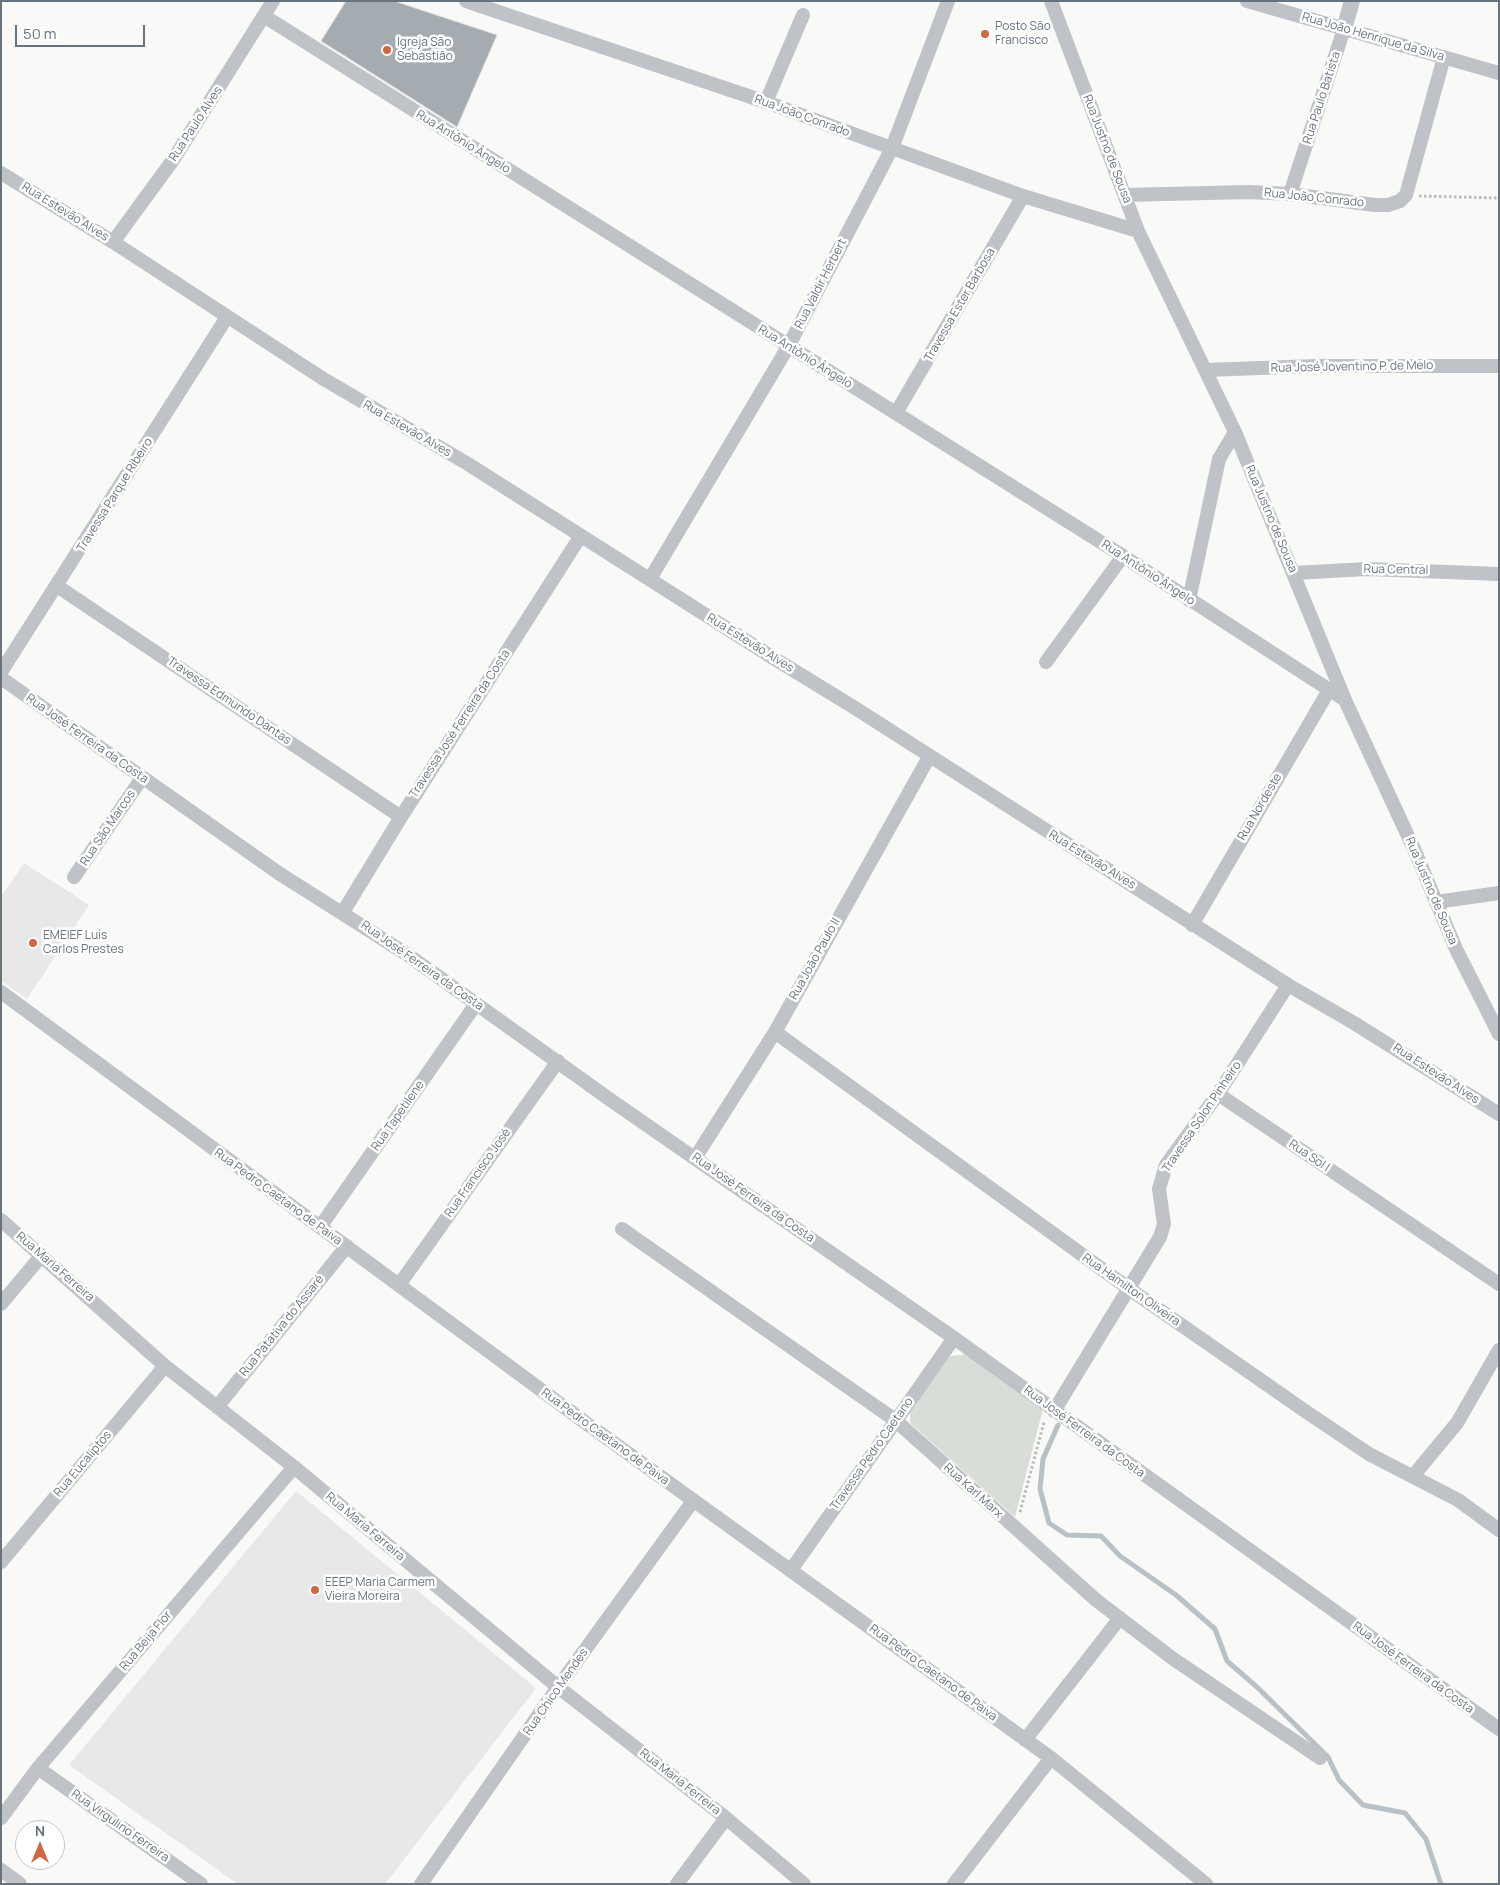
<!DOCTYPE html>
<meta charset="utf-8">
<style>
body{margin:0}
#map{position:relative;width:1500px;height:1885px;overflow:hidden;background:#f9f9f7;font-family:Manrope,sans-serif}
canvas{display:block}
.frame{position:absolute;inset:0;border:2px solid #67747e;pointer-events:none}
.north{position:absolute;left:15px;top:1820px;width:50px;height:50px;box-sizing:border-box;background:#fff;border:1px solid #c2c7cb;border-radius:50%;rotate:0deg;font-size:14px;font-weight:700;line-height:20px;text-align:center;color:#67747e}
.north::after{content:'';display:block;margin:auto;width:18px;height:22px;background:#ce6742;clip-path:polygon(50% 0,100% 100%,50% 72%,0 100%)}
.scale{position:absolute;left:15px;top:25px;width:130px;height:22px;box-sizing:border-box;border:2px solid #67747e;border-top:0;padding-left:6px;font-size:15px;line-height:18px;white-space:nowrap;color:#67747e;-webkit-text-stroke:4px #fff;paint-order:stroke}
</style>
<div id="map">
<canvas width="1500" height="1885"></canvas>
<div class="frame"></div>
<div class="north">N</div>
<div class="scale">50 m</div>
</div>
<script>
const ctx = document.querySelector('canvas').getContext('2d');
ctx.lineJoin = 'round';
function paint(path, color) { ctx.fillStyle = color; ctx.fill(path, 'evenodd'); }
const toPath = rows => new Path2D(rows.map(r => 'M' + r).join(''));
function stroke(path, color, width, dash) { ctx.strokeStyle = color; ctx.lineWidth = width; ctx.lineCap = dash ? 'butt' : 'round'; ctx.setLineDash(dash || []); ctx.stroke(path); }
function label(font, color, halo, rows, align = 'center') {
  ctx.font = font + ' Manrope,sans-serif'; ctx.lineWidth = 5; ctx.setLineDash([]); ctx.textBaseline = 'middle'; ctx.strokeStyle = halo; ctx.fillStyle = color; for (const [text, x, y, turn = 0] of rows) {
    ctx.save(); ctx.translate(x, y); ctx.rotate((+turn || 0) * Math.PI / 180); ctx.textAlign = isNaN(turn) ? turn : align; if (halo) ctx.strokeText(text, 0, 0); ctx.fillText(text, 0, 0); ctx.restore();
  }
}
paint(toPath([
 [24,863,89,905,27,999,1,981,1,897],
 [296,1491,536,1688,385,1884,238,1884,69,1765]
]), '#e7e8e7');
paint(toPath([
 [968,1354,1043,1409,1015,1517,910,1423,910,1412,950,1356]
]), '#d9ddd7');
stroke(toPath([
 [1058,1425,1043,1459,1040,1489,1049,1523,1067,1535,1101,1536,1120,1556,1176,1595,1215,1629,1227,1661,1257,1687,1328,1757,1339,1780,1363,1805,1405,1813,1426,1839,1441,1884]
]), '#b8c1c6', 5);
const building = toPath([
 [346,1,394,1,497,35,457,127,321,41,346,1]
]);
paint(building, '#a4acb1');
stroke(building, '#dbdbd9', 1);
stroke(toPath([
 [1419,196,1499,198],
 [1020,1512,1044,1422]
]), '#b9bcbe', 3, [2.5, 2.5]);
stroke(toPath([
 [466,1,766,102,1023,196,1138,231],
 [1051,1,1138,231,1235,432,1345,700,1414,849,1456,949,1499,1034],
 [1247,1,1499,73],
 [264,16,1123,556,1345,700],
 [766,102,803,15],
 [1,173,113,242,322,378,468,464,775,659,855,708,1288,985,1354,1023,1499,1114],
 [1290,194,1344,29],
 [1125,195,1249,192,1290,194,1375,205,1388,205,1400,201,1406,195,1444,57],
 [113,242,173,160,273,1],
 [1205,370,1317,366,1499,366],
 [896,413,1023,196],
 [1294,573,1367,569,1499,574],
 [650,579,788,347,892,148,948,1],
 [57,586,401,817],
 [1189,600,1219,459,1235,432],
 [1046,662,1123,556],
 [1,672,227,317],
 [1,678,280,874,408,955,612,1101,954,1338,1499,1729],
 [74,877,142,778],
 [1436,902,1499,893],
 [343,912,401,817,580,537],
 [1192,925,1329,690],
 [1,992,586,1423,1051,1758,1206,1884],
 [775,1032,1128,1288,1308,1413,1369,1454,1458,1500,1499,1530],
 [1218,1094,1499,1284],
 [695,1158,775,1032,929,757],
 [1,1220,165,1366,294,1467,558,1687,726,1818,804,1884],
 [320,1227,476,1004],
 [622,1229,895,1420,1096,1600,1172,1658,1320,1758],
 [399,1285,558,1061],
 [1,1304,42,1255],
 [217,1407,347,1246],
 [1054,1411,1160,1237,1164,1224,1159,1189,1166,1165,1218,1094,1288,985],
 [1413,1476,1457,1423,1499,1350],
 [1,1562,165,1366],
 [791,1570,954,1338],
 [1025,1740,1120,1618],
 [38,1768,201,1884],
 [1,1818,38,1768,294,1467],
 [1,1870,20,1884],
 [421,1884,558,1687,693,1501],
 [677,1884,726,1818],
 [954,1884,1051,1758]
]), '#bfc2c6', 14);
stroke(toPath([
 [1344,29,1352,1]
]), '#bfc2c6', 16);
for (const [x, y, r, color] of [
 [985,34,5,"#ce6742"],
 [387,50,5,"#ce6742"],
 [33,943,5,"#ce6742"],
 [315,1590,5,"#ce6742"]
]) { const dot = new Path2D(); dot.arc(x, y, r, 0, 2 * Math.PI); ctx.fillStyle = color; ctx.fill(dot); stroke(dot, '#fff', 2); }
label('12px', '#67747e', '#fff', [
 ["Posto São",995,27],
 ["Francisco",995,41],
 ["Igreja São",397,43],
 ["Sebastião",397,57],
 ["EMEIEF Luís",43,936],
 ["Carlos Prestes",43,950],
 ["EEEP Maria Carmem",325,1583],
 ["Vieira Moreira",325,1597]
], 'left');
label('12px', '#67747e', '#fff', [
 ["Rua João Henrique da Silva",1373,37,16],
 ["Rua Paulo Batista",1322,98,-72],
 ["Rua João Conrado",802,116,20],
 ["Rua Paulo Alves",196,124,-57],
 ["Rua Antônio Ângelo",463,142,32],
 ["Rua Justno de Sousa",1107,149,69],
 ["Rua João Conrado",1314,198,6],
 ["Rua Estevão Alves",65,212,32],
 ["Rua Valdir Herbert",821,284,-63],
 ["Travessa Ester Barbosa",960,305,-60],
 ["Rua Antônio Ângelo",805,357,32],
 ["Rua José Joventino P. de Melo",1352,367,-1],
 ["Rua Estevão Alves",407,429,30],
 ["Travessa Parque Ribeiro",115,495,-58],
 ["Rua Justno de Sousa",1271,519,67],
 ["Rua Central",1396,570,1],
 ["Rua Antônio Ângelo",1148,573,33],
 ["Rua Estevão Alves",750,643,32],
 ["Travessa Edmundo Dantas",229,701,34],
 ["Travessa José Ferreira da Costa",460,724,-57],
 ["Rua José Ferreira da Costa",87,739,35],
 ["Rua Nordeste",1260,807,-60],
 ["Rua São Marcos",108,828,-56],
 ["Rua Estevão Alves",1092,860,32],
 ["Rua Justno de Sousa",1431,891,67],
 ["Rua João Paulo II",815,959,-61],
 ["Rua José Ferreira da Costa",422,966,35],
 ["Rua Estevão Alves",1436,1074,33],
 ["Rua Tapetilene",398,1116,-55],
 ["Travessa Solon Pinheiro",1202,1117,-56],
 ["Rua Sol I",1309,1156,34],
 ["Rua Francisco José",478,1173,-55],
 ["Rua Pedro Caetano de Paiva",278,1197,36],
 ["Rua José Ferreira da Costa",753,1198,35],
 ["Rua Maria Ferreira",55,1267,41],
 ["Rua Hamilton Oliveira",1131,1290,35],
 ["Rua Patativa do Assaré",282,1326,-51],
 ["Rua José Ferreira da Costa",1084,1432,36],
 ["Rua Pedro Caetano de Paiva",605,1437,36],
 ["Travessa Pedro Caetano",872,1454,-55],
 ["Rua Eucaliptos",83,1464,-50],
 ["Rua Karl Marx",973,1491,42],
 ["Rua Maria Ferreira",365,1527,40],
 ["Rua Beija Flor",146,1641,-50],
 ["Rua José Ferreira da Costa",1413,1668,36],
 ["Rua Pedro Caetano de Paiva",933,1673,36],
 ["Rua Chico Mendes",556,1692,-55],
 ["Rua Maria Ferreira",680,1782,38],
 ["Rua Virgulino Ferreira",120,1826,35]
]);
</script>
